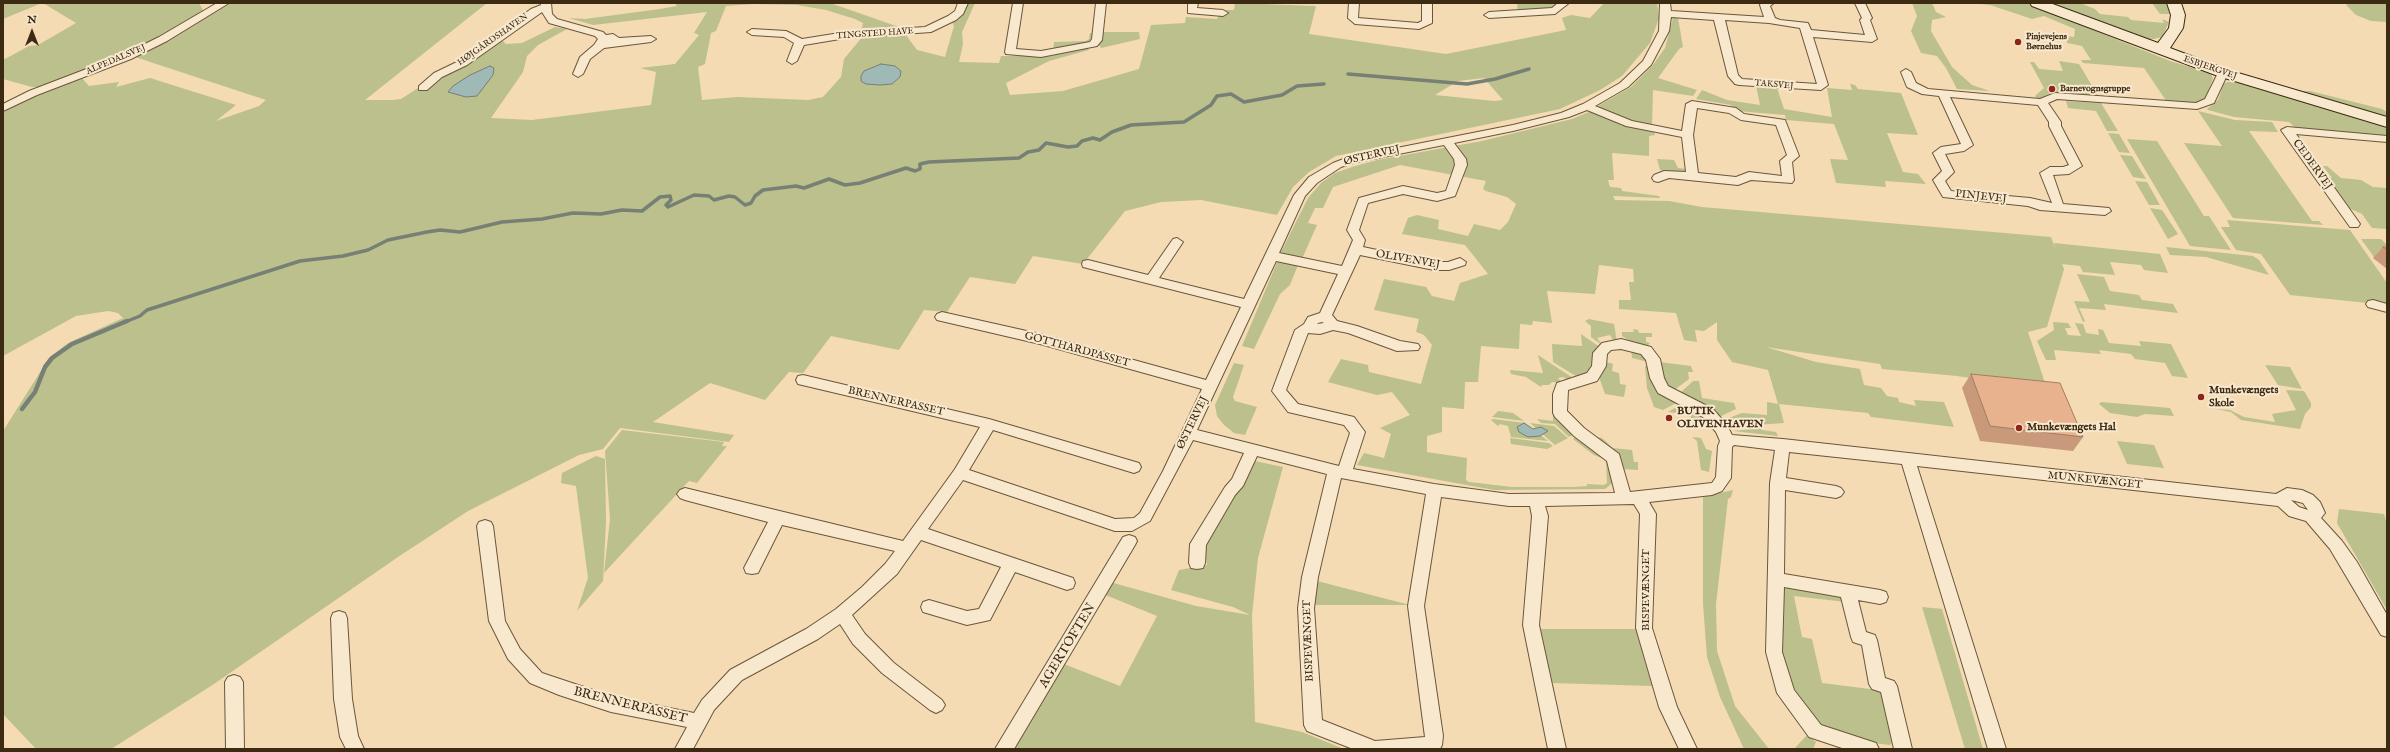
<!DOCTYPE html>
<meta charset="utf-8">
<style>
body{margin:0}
#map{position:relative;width:2390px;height:752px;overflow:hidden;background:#f4dbb3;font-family:"IM FELL English",serif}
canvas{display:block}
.frame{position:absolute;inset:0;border:4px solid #3c2a13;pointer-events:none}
.north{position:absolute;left:12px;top:12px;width:40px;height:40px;-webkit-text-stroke:3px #f8e8ce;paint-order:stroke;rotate:0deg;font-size:11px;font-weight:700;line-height:16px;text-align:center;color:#3c2a13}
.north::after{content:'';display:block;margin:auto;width:14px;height:18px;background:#3c2a13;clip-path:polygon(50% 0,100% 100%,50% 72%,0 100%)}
</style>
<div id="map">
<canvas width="2390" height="752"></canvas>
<div class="frame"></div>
<div class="north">N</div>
</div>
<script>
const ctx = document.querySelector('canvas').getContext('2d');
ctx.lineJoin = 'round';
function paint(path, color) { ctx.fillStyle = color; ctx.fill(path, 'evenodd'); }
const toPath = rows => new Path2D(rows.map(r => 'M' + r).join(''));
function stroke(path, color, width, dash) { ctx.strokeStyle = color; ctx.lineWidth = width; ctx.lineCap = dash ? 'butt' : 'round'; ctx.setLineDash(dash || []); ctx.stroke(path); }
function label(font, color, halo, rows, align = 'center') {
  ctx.font = font + ' "IM FELL English",serif'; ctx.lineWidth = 4; ctx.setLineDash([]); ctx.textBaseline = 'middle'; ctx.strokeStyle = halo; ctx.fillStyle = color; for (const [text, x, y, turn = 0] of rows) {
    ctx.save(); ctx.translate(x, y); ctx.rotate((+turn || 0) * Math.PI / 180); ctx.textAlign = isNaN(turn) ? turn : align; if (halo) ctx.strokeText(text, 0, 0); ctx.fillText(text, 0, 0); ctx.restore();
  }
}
paint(toPath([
 [3,3,42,3,3,19],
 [43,3,199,3,204,12,123,57,41,87,32,87,3,79,3,60,29,46,38,45,76,23],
 [231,3,487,3,365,100,393,100,401,99,418,88,425,90,442,76,501,39,506,44,522,43,555,27,567,29,538,45,527,56,523,72,491,118,532,120,651,105,656,72,640,68,675,64,699,35,694,33,707,12,593,25,569,18,585,19,660,9,677,6,675,3,830,3,899,27,862,28,863,23,855,19,826,10,797,5,755,4,726,6,716,31,711,33,705,64,698,67,702,100,737,97,808,100,823,97,841,77,844,59,863,36,906,35,917,50,945,57,954,26,952,22,960,16,966,3,975,3,962,32,963,44,959,62,999,63,1001,56,1050,56,1088,48,1089,50,1049,61,1006,83,1010,95,1063,91,1139,69,1151,25,1185,23,1186,17,1217,19,1219,15,1223,14,1224,10,1234,10,1235,3,1316,6,1309,34,1446,54,1566,30,1562,18,1571,15,1590,18,1604,3,1657,3,1659,18,1650,43,1622,76,1600,90,1560,109,1336,156,1309,172,1293,187,1277,215,1201,200,1161,202,1125,211,1083,264,1033,256,1015,284,970,277,947,312,924,310,899,350,831,336,803,373,789,372,765,400,710,383,653,422,734,435,729,442,620,428,603,449,579,455,468,511,398,557,211,686,111,749,36,749,3,714,3,431,49,358,68,343,123,318,118,313,108,311,76,316,3,356,3,110,81,77,89,86,119,82,116,87,150,78,236,105,216,121,259,106,266,100,135,57],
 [1484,78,1503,100,1494,101,1435,95,1458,81],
 [1517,3,1559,3,1552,9,1518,12],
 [1912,3,1932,3,1936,12,1946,17,1932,20,1931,31,1952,67,1972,85,1990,91,1957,89,1946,68,1937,56,1921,53,1911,31,1917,16],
 [1970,3,2026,3,2170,61,2210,73,2213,78,2205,100,2198,104,2167,102,2144,68,2083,63,2081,60,2091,60,2082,46,2067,43,2065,36,2074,37,2075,29,2044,16,2032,19,1990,5],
 [2046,3,2080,3,2095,9,2100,14,2128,17,2131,20,2164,23,2162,19,2169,22,2162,37,2145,41],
 [2152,3,2167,3,2170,14,2160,14],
 [2350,3,2387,3,2387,22,2371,21,2356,15,2346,5],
 [1673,18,1678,18,1683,47,1679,49,1658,78,1697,90,1693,96,1653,90,1652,125,1626,121,1598,106,1631,87,1653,65,1665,48],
 [1101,32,1139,32,1140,39,1101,48,1099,45],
 [1090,33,1092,33,1091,42,1053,51,1054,42,1086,41,1089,39],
 [2177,49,2213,65,2302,91,2310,91,2382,109,2387,112,2387,118,2204,63],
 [2059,61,2079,64,2098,96,2050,93,2038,100,2035,96,2044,88,2030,62,2034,62,2039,69,2063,71],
 [2233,81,2387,127,2387,136,2297,129,2289,122,2234,117,2208,110,2207,109,2218,100,2224,83],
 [1850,84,1855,85,1858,89,1901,93,1918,135,1887,133,1903,172,1918,174,1926,184,1885,181,1886,187,1836,183,1830,159,1848,160,1834,124,1786,120,1785,115,1737,111,1731,105,1696,99,1702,90,1727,100,1760,105,1756,85,1777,88,1784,109,1832,117,1827,88,1852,90],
 [2066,101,2101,103,2118,131,2107,131,2096,111,2068,108],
 [1591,111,1621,125,1654,132,1655,135,1649,136,1649,156,1612,153,1614,180,1608,180,1610,187,1621,188,1622,191,1659,196,1660,198,1613,196,1615,200,1669,201,1702,207,2051,237,2056,250,2054,243,2160,254,2168,273,2144,270,2141,265,2110,262,2115,275,2083,272,2080,266,2062,264,2064,269,2047,327,2028,332,2047,389,1957,376,1882,369,1880,364,1766,347,1816,362,1860,369,1864,385,1881,388,1887,396,1898,398,1899,402,1916,406,1914,400,1944,402,1954,427,1871,417,1868,413,1779,404,1784,423,1726,427,1721,421,1742,413,1767,415,1767,402,1778,404,1768,370,1732,362,1717,340,1717,322,1704,331,1695,330,1697,342,1684,340,1676,313,1619,309,1619,300,1631,300,1629,282,1634,282,1633,269,1599,265,1595,294,1547,291,1552,323,1533,321,1532,325,1520,324,1519,349,1481,346,1478,382,1465,382,1464,409,1442,407,1442,432,1427,436,1427,452,1467,458,1466,480,1469,482,1512,487,1574,487,1587,486,1587,484,1604,485,1607,483,1606,460,1594,455,1573,439,1576,436,1611,459,1616,480,1605,489,1494,490,1357,465,1364,453,1384,458,1391,434,1380,428,1410,415,1392,392,1377,395,1328,382,1341,359,1368,365,1369,372,1421,384,1432,345,1424,335,1416,332,1419,319,1374,310,1384,279,1426,287,1432,296,1454,301,1460,283,1488,274,1465,245,1402,234,1408,218,1417,215,1439,220,1438,229,1468,236,1474,224,1500,230,1508,222,1516,204,1507,197,1486,191,1483,189,1486,181,1400,165,1333,187,1323,208,1315,208,1308,223,1317,225,1302,259,1280,254,1308,198,1321,183,1335,173,1352,167,1377,160,1482,141,1572,119],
 [2198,111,2235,120,2272,122,2278,132,2249,131,2312,221,2319,221,2323,225,2233,218,2184,143,2222,146],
 [2108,133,2119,134,2130,153,2119,152],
 [2127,139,2157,141,2204,216,2209,216,2231,250,2190,246],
 [2120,155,2132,156,2146,179,2133,177],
 [1657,159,1674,160,1678,168,1687,169,1685,172,1660,170],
 [2323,166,2327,166,2341,178,2361,180,2373,187,2387,188,2387,229,2372,228,2362,214,2344,206,2322,177,2332,178],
 [2135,181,2147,182,2160,205,2149,205],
 [2150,208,2162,210,2178,234,2168,239],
 [2227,220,2350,230,2387,283,2387,305,2290,295,2261,254,2236,250,2221,227,2230,227],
 [2361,239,2381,239,2387,245,2387,257,2374,257],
 [2166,247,2253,256,2259,260,2269,275,2206,257,2170,255],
 [1278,260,1298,265,1290,285,1280,294,1254,349,1242,346],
 [2077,274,2104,277,2110,291,2139,295,2142,300,2173,304,2178,313,2104,304,2106,310,2079,308,2085,321,2083,322,2074,301,2090,302],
 [1589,319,1614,324,1617,342,1614,342,1610,335,1597,338,1603,346,1591,337,1591,326,1585,321],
 [2053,322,2068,323,2071,328,2065,328,2068,335,2081,336,2075,323,2083,324,2086,333,2099,335,2098,329,2103,330,2109,343,2141,346,2139,341,2171,344,2188,378,2172,376,2165,363,2135,359,2131,354,2099,350,2101,354,2054,350,2056,360,2046,360,2037,341,2054,330],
 [1633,329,1638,330,1639,333,1652,333,1652,337,1646,337,1646,342,1650,343,1646,347,1632,342,1622,336,1622,332,1634,332],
 [1581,334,1601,348,1590,374,1579,378,1553,362,1552,344,1582,346],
 [1631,347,1643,352,1649,357,1654,383,1661,390,1680,401,1663,410,1654,407,1647,388,1645,366,1648,366,1648,362,1632,358],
 [1538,355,1576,380,1568,380,1563,377,1558,378,1562,383,1552,382,1549,385,1542,385,1541,387,1526,377,1511,374,1510,370,1543,373],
 [1603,361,1613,364,1612,371,1619,373,1620,384,1626,385,1624,397,1605,394,1599,377],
 [1659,362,1691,366,1693,372,1688,372,1689,379,1673,391,1662,381],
 [1234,363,1244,365,1233,397,1235,401,1257,407,1245,435,1234,433,1224,425,1217,416,1215,405],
 [2265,365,2290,367,2302,389,2278,385],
 [1693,381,1699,381,1702,398,1734,403,1736,409,1717,418,1679,394],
 [2286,390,2304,391,2311,403,2311,407,2305,414,2300,429,2241,420,2231,412,2215,409,2230,410,2244,417,2275,422,2272,414,2296,410],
 [1685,402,1715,426,1694,426,1690,415,1668,412],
 [2101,402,2170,408,2174,416,2145,414,2137,417,2110,413,2099,404],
 [1553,406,1555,406,1574,434,1569,437,1555,424,1541,423,1537,419,1553,421],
 [1498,411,1513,413,1524,421,1492,417],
 [1493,419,1525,423,1548,441,1511,437,1508,426,1500,424,1498,426,1491,420],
 [1530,423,1554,426,1568,438,1555,445],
 [1761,428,1762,430,1776,432,1778,436,1733,431],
 [622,430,724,442,722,446,727,446,697,483,689,481,604,573,610,519,605,451],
 [1593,436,1602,438,1613,448,1632,450,1634,462,1638,462,1638,470,1623,469,1621,460],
 [1692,437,1701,438,1706,449,1712,451,1709,472,1701,470,1697,441],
 [1510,438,1549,443,1553,446,1547,449,1511,444],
 [2117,441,2154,445,2164,468,2127,464],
 [596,456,605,459,606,522,603,581,577,611,588,578,576,486,561,483,562,473],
 [1255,461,1283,467,1258,558,1252,615,1255,722,1302,732,1344,749,1011,749,1064,664,1120,686,1157,616,1103,594,1110,582,1196,606,1250,615,1233,607,1171,590,1179,570,1207,565,1204,544],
 [1733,490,1731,497,1728,499,1716,604,1717,651,1735,706,1769,749,1744,749,1720,697,1707,657,1703,604,1703,497],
 [2339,509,2384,514,2387,524,2387,610,2337,523],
 [1317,581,1410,605,1313,605],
 [1787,586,1837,594,1846,602,1794,596,1802,637,1812,639,1822,683,1886,691,1896,739,1890,745,1864,742,1822,729,1792,693,1780,655,1782,587],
 [1922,607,1942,609,1983,749,1965,749],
 [1537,629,1636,629,1652,686,1551,683],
 [1807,735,1816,742,1813,749,1794,749]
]), '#bbc08c');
const water = toPath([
 [881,64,895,66,901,71,900,77,892,84,880,85,866,84,861,81,861,76,864,71,881,64],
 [490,66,494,68,493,75,477,96,466,97,448,92,453,86,470,75,490,66],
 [1524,423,1533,429,1541,427,1548,431,1540,436,1528,437,1519,432,1517,427,1524,423]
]);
paint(water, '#9fb9b7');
stroke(water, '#778075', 1);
stroke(toPath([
 [1348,74,1467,84,1495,79,1529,69],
 [125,322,140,316,147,310,300,261,343,256,368,250,388,240,427,232,440,230,460,232,502,222,542,219,573,213,601,214,622,210,642,211,660,197,670,196,671,200,666,205,668,207,694,195,709,196,714,200,729,196,735,197,745,205,751,203,755,196,763,190,796,186,804,188,829,179,845,185,860,183,906,168,915,171,920,169,920,164,929,162,1019,158,1028,152,1039,150,1046,143,1068,147,1077,146,1082,141,1093,138,1100,140,1112,132,1131,125,1184,122,1211,105,1217,96,1231,94,1244,102,1282,95,1297,86,1324,84]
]), '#778075', 3.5);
stroke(toPath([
 [22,409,35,392,45,367,52,358,72,344,127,321]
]), '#778075', 4.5);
const street = toPath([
 [217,3,229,3,167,41,131,59,37,95,3,111,3,104,29,91,123,55,159,37,217,3],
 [541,3,551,3,552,14,557,19,603,32,606,35,613,34,619,38,651,36,656,39,651,42,604,48,590,59,583,74,578,77,573,74,580,57,594,45,598,39,595,36,549,23,542,12,467,65,442,77,427,90,419,90,419,86,434,73,459,61,531,9,541,5,541,3],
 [958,3,968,3,963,14,956,20,931,32,846,38,804,45,797,61,792,64,787,61,794,43,784,37,752,35,747,32,752,29,786,31,802,39,846,32,925,27,948,16,955,11,958,3],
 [1013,3,1023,3,1016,49,1041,51,1090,42,1092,39,1096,3,1106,3,1102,40,1097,46,1041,57,1006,54,1005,52,1013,3],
 [1188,3,1198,3,1197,8,1223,10,1228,13,1223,16,1188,13,1188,3],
 [1349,3,1359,3,1358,18,1418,23,1422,21,1422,3,1432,3,1432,23,1419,29,1355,24,1348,18,1349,3],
 [1558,3,1569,3,1555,14,1489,18,1484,15,1489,12,1552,8,1558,3],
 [1660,3,1670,3,1671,11,1764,17,1760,5,1761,3,1774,3,1770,6,1775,18,1780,20,1808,23,1811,30,1865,35,1860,20,1862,18,1855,3,1865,3,1872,18,1870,20,1877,39,1872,42,1813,37,1828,85,1821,90,1739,85,1735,84,1728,76,1714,20,1671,17,1669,31,1651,65,1628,87,1595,106,1632,121,1682,131,1686,104,1692,101,1736,108,1744,114,1785,120,1799,156,1792,162,1794,180,1792,183,1751,180,1738,185,1669,178,1658,182,1654,181,1652,178,1654,175,1664,171,1686,172,1682,137,1626,126,1587,110,1569,117,1513,131,1454,143,1466,159,1467,165,1455,196,1437,201,1403,194,1368,203,1359,230,1365,240,1363,247,1434,262,1448,262,1460,258,1466,262,1465,265,1449,270,1434,270,1360,255,1332,315,1337,321,1357,326,1400,341,1418,344,1420,347,1418,350,1397,351,1348,333,1333,330,1320,334,1308,333,1286,390,1298,404,1354,417,1365,432,1353,469,1434,484,1509,494,1615,493,1607,461,1574,436,1555,417,1553,413,1553,394,1557,383,1587,373,1592,366,1593,353,1602,343,1621,339,1651,347,1660,359,1664,378,1668,386,1713,409,1727,425,1732,435,1783,439,2276,494,2287,488,2302,490,2313,495,2320,502,2325,513,2321,518,2342,541,2357,562,2387,615,2387,637,2381,635,2330,549,2306,521,2289,516,2278,506,1917,466,2006,749,1988,749,1902,464,1789,452,1786,478,1836,486,1841,488,1844,492,1841,496,1836,498,1785,490,1784,574,1880,590,1886,592,1888,597,1886,602,1880,604,1858,600,1866,632,1875,635,1877,640,1885,678,1894,681,1897,686,1912,749,1894,749,1881,692,1872,689,1869,684,1862,645,1853,642,1851,637,1841,597,1784,587,1782,652,1794,690,1821,725,1876,743,1879,749,1845,749,1809,737,1777,693,1766,652,1770,483,1775,450,1734,445,1732,447,1731,478,1722,491,1712,495,1649,502,1656,514,1652,628,1677,707,1697,749,1679,749,1659,707,1636,628,1640,514,1634,504,1545,506,1548,516,1539,625,1566,749,1548,749,1523,625,1532,516,1530,506,1509,506,1441,497,1424,606,1443,736,1442,745,1440,749,1353,749,1307,731,1304,725,1298,608,1302,577,1327,474,1257,456,1243,486,1235,495,1206,545,1205,563,1203,568,1197,569,1191,568,1189,563,1190,544,1225,487,1232,479,1244,453,1193,440,1150,521,1132,531,1115,531,963,480,928,529,1073,578,1075,583,1073,588,1067,590,1015,572,990,620,967,625,923,612,921,607,923,602,929,600,967,611,979,609,1001,567,921,540,897,574,852,615,865,634,894,663,942,700,945,705,942,710,936,713,930,710,882,673,853,644,840,624,818,639,742,680,714,710,693,749,675,749,687,727,611,712,559,695,530,683,508,659,489,621,477,526,479,522,485,520,491,522,493,526,505,621,520,649,542,673,611,696,694,713,702,700,730,670,806,629,836,609,862,587,885,564,895,551,782,525,758,573,752,574,746,573,744,568,768,522,685,500,680,498,677,494,680,490,685,488,903,541,955,469,980,427,798,384,796,380,798,376,803,375,989,419,1139,463,1141,467,1139,471,1134,473,993,430,969,470,1115,519,1134,518,1140,513,1163,471,1202,389,1040,344,937,320,935,317,937,314,942,312,1040,334,1206,380,1241,307,1083,267,1082,264,1083,261,1088,260,1148,275,1173,239,1177,238,1183,242,1159,278,1244,299,1294,195,1309,177,1333,163,1346,158,1513,125,1561,113,1583,104,1620,83,1643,61,1659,31,1660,3],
 [1725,20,1769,23,1800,28,1817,84,1742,79,1738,75,1725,20],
 [1697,108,1729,113,1741,120,1776,125,1787,155,1780,161,1782,176,1749,172,1736,177,1698,173,1693,135,1697,108],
 [1444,145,1454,159,1455,165,1446,191,1437,193,1403,186,1359,198,1347,230,1353,240,1342,266,1279,253,1305,196,1317,183,1341,167,1353,163,1444,145],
 [1276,261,1338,274,1320,313,1308,317,1304,324,1295,330,1272,391,1288,412,1344,425,1350,433,1339,466,1197,430,1276,261],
 [1322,322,1324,323,1317,324,1318,323,1322,322],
 [1621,349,1641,354,1646,360,1650,378,1658,393,1703,417,1716,432,1720,441,1718,446,1716,477,1712,483,1630,492,1619,454,1584,428,1567,411,1568,390,1597,381,1606,366,1607,354,1611,350,1621,349],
 [1341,478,1426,494,1408,606,1425,737,1375,741,1322,720,1314,608,1318,577,1341,478],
 [2291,500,2303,503,2308,510,2299,507,2291,500],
 [1906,69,1911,72,1916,83,1928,89,2040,99,2055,93,2196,103,2205,99,2219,71,2223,70,2228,73,2214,103,2197,109,2057,99,2048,103,2061,122,2061,126,2082,166,2069,174,2053,175,2063,204,2109,208,2111,211,2105,215,2040,210,2028,206,1943,197,1933,180,1942,171,1933,153,1941,147,1961,144,1939,96,1922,94,1907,87,1901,72,1906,69],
 [1950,97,2038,105,2049,122,2049,126,2069,165,2063,167,2050,167,2040,173,2052,203,2030,198,1951,191,1945,181,1954,172,1945,154,1964,151,1973,145,1950,97],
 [2287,127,2387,136,2387,142,2296,134,2358,221,2360,224,2358,227,2350,227,2281,130,2287,127],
 [2373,300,2387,304,2387,312,2368,307,2366,304,2368,301,2373,300],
 [1129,535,1135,537,1137,541,1135,545,1014,749,995,749,1123,537,1129,535],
 [339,611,345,613,347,618,352,699,358,736,364,749,346,749,340,737,334,699,331,618,333,613,339,611],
 [234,675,240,677,243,682,244,749,226,749,225,682,228,677,234,675]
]);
const secondary = toPath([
 [2030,3,2050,3,2158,43,2169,28,2171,15,2167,3,2181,3,2185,15,2183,28,2170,48,2228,70,2387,117,2387,127,2218,76,2032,6,2030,3]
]);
stroke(street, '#6a563b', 2);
stroke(secondary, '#3c2a13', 2);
paint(street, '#f8e8ce');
paint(secondary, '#f8e8ce');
paint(toPath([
 [2383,247,2387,247,2387,269,2373,258],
 [1971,374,2083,437,2073,451,1980,441,1962,388]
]), '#c8997a');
const building = toPath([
 [2383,247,2387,247,2387,250,2383,247],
 [1971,374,2060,383,2083,437,1990,426,1971,374]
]);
paint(building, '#e9b28e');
stroke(building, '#a37d63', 1);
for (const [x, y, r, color] of [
 [2018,42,4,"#8f2418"],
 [2052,89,4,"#8f2418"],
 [2201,397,4,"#8f2418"],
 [1669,418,4,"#8f2418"],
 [2019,428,4,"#8f2418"]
]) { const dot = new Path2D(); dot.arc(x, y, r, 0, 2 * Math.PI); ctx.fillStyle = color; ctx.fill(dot); stroke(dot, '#f8e8ce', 1.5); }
label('9px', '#3c2a13', '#f8e8ce', [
 ["TINGSTED HAVE",875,34,-4],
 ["HØJGÅRDSHAVEN",493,40,-35],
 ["ALPEDALSVEJ",116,60,-23],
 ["ESBJERGVEJ",2210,68,19],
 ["TAKSVEJ",1774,85,5]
]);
label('bold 9px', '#3c2a13', '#f8e8ce', [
 ["Pinjevejens",2026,37],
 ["Børnehus",2026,47],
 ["Barnevognsgruppe",2060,89]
], 'left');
label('11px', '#3c2a13', '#f8e8ce', [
 ["ØSTERVEJ",1372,156,-13],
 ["CEDERVEJ",2312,165,54],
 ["PINJEVEJ",1981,197,6],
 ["OLIVENVEJ",1408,260,10],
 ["GOTTHARDPASSET",1077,350,15],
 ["BRENNERPASSET",896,402,13],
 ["ØSTERVEJ",1193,423,-64],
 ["MUNKEVÆNGET",2095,481,6],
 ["BISPEVÆNGET",1647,590,-90],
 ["BISPEVÆNGET",1309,641,-92]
]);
label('bold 11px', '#3c2a13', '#f8e8ce', [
 ["Munkevængets",2209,391],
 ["Skole",2209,404],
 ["BUTIK",1677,412],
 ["OLIVENHAVEN",1677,425],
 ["Munkevængets Hal",2027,428]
], 'left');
label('13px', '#3c2a13', '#f8e8ce', [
 ["AGERTOFTEN",1068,646,-59],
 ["BRENNERPASSET",630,706,14]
]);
</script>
